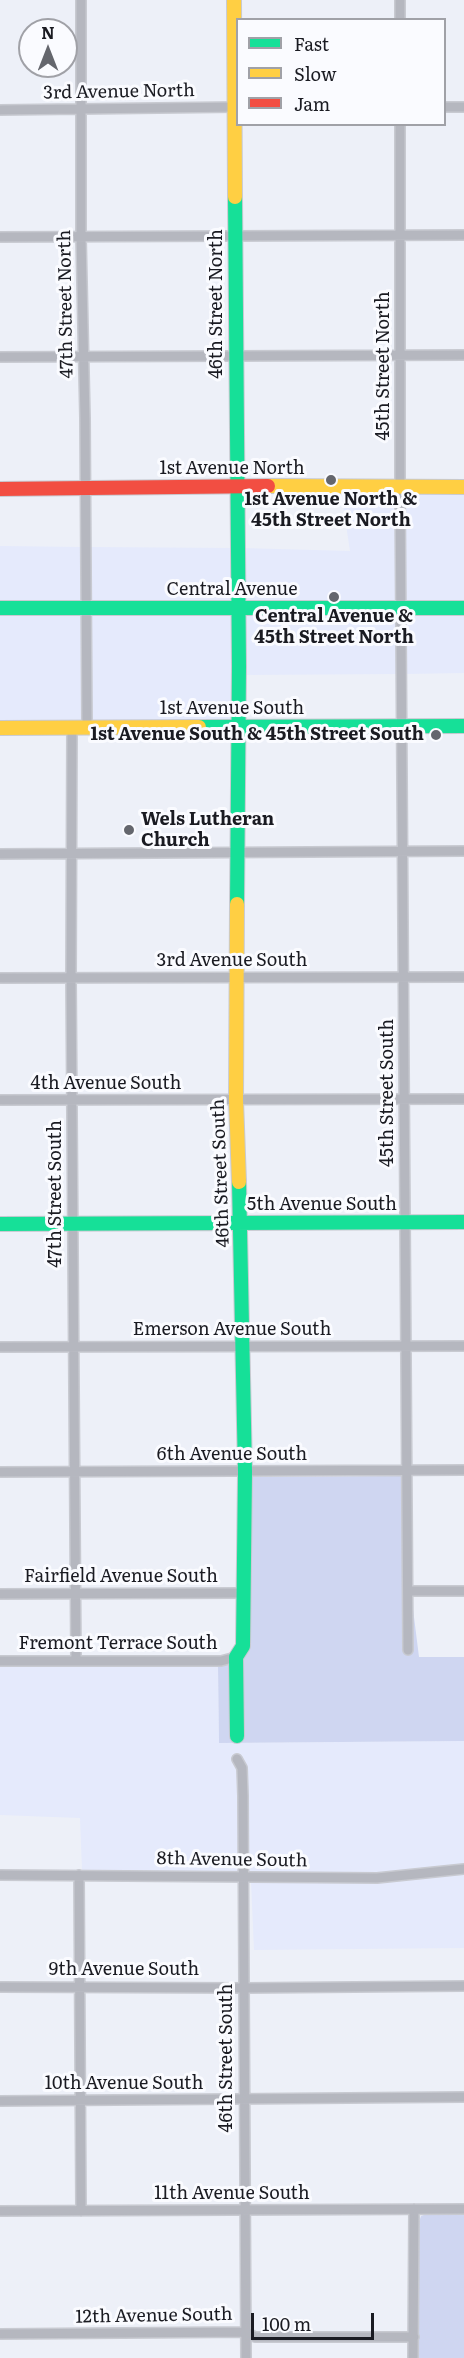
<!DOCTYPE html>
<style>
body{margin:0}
#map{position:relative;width:464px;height:2358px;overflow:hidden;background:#edf0f8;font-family:Literata,serif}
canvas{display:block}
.legend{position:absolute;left:236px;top:18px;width:210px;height:108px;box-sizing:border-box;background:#fafbff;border:2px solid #a0a1a7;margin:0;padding:8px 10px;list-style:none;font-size:18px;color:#1a1b22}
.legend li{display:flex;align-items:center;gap:12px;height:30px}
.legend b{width:30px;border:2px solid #a0a1a7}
.north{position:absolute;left:18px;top:18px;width:60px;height:60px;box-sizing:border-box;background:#fafbff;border:2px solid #a0a1a7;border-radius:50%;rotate:0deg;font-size:16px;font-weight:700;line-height:24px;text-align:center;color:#1a1b22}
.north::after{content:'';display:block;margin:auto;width:21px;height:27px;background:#64666d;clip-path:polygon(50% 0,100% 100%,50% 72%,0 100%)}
.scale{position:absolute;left:251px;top:2313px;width:123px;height:27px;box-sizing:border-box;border:3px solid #1a1b22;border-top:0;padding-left:8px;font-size:18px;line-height:21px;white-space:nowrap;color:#1a1b22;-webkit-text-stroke:4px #fafbff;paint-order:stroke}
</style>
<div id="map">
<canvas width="464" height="2358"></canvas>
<ul class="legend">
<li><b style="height:8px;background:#16e098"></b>Fast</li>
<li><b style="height:8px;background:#ffcf43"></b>Slow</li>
<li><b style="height:8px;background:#f24e42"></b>Jam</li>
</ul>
<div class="north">N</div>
<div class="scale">100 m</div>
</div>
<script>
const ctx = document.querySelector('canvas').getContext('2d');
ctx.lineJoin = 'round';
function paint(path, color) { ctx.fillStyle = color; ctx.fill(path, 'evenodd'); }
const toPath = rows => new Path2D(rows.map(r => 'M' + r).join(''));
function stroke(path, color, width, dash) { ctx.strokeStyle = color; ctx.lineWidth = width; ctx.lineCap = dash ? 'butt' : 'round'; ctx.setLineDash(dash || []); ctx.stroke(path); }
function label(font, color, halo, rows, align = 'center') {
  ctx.font = font + ' Literata,serif'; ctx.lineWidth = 6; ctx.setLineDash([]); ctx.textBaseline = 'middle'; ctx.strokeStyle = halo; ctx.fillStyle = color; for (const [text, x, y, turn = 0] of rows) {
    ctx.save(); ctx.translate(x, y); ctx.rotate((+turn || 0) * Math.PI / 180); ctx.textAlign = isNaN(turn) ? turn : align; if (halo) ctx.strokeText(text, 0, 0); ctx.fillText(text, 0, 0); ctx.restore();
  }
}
paint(toPath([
 [341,492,396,492,397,603,242,603,242,548,350,551],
 [405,492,464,492,464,603,406,603],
 [0,546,81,547,81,603,0,604],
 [90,547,234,548,234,603,90,603],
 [464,612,464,673,406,674,406,613],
 [0,613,81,613,82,722,0,723],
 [90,613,234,613,234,722,91,722],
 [242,613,398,613,398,674,243,675],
 [0,1666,218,1666,219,1743,464,1741,464,1864,377,1873,248,1872,246,1767,239,1753,232,1758,238,1774,240,1872,82,1870,80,1818,0,1815],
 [464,1874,464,1948,254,1950,251,1882,248,1881,377,1883]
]), '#e5eafc');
paint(toPath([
 [402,1476,404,1654,412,1654,412,1601,419,1657,464,1657,464,1741,219,1743,218,1666,241,1661,250,1477],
 [427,2214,464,2214,464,2358,418,2358,419,2222,421,2216]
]), '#cfd6f1');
const street = toPath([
 [81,0,81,237,85,418,87,727],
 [400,0,400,20],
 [444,107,464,107],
 [0,110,237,107],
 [400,124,400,487,408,1650],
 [0,237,464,235],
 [0,357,464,355],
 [72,727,71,978,76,1661],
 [0,854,464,851],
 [0,978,464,977],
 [0,1100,464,1099],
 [0,1347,464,1346],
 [0,1472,464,1470],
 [408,1591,464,1591],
 [0,1594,242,1593],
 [0,1661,221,1661,236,1657],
 [237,1759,242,1768,243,1796,246,2358],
 [0,1875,377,1878,464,1869],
 [79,1875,81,2211],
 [0,1987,245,1988,464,1986],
 [0,2101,464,2097],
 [0,2211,464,2209],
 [0,2334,246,2332,255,2337,414,2337],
 [413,2358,414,2209]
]);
const fast = toPath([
 [235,197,239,666,237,904],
 [0,608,464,608],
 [199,727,464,726],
 [0,1224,464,1222],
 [237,1736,236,1657,243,1646,245,1472,239,1182]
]);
const slow = toPath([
 [234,0,235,197],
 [268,486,464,487],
 [0,728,199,727],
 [237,904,236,1100,239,1182]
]);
const jam = toPath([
 [0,489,268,486]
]);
stroke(street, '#c8cad1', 12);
stroke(fast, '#c8cad1', 16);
stroke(slow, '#c8cad1', 16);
stroke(jam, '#c8cad1', 16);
stroke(street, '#b5b7bf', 9);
stroke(fast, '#16e098', 14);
stroke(slow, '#ffcf43', 14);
stroke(jam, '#f24e42', 14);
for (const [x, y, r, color] of [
 [331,480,6,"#64666d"],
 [334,597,6,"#64666d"],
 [436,735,6,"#64666d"],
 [129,830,6,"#64666d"]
]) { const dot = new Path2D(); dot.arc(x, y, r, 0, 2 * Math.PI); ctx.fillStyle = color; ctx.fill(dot); stroke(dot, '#fafbff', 2); }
label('18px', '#1a1b22', '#fafbff', [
 ["3rd Avenue North",119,92,-1],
 ["47th Street North",66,304,-91],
 ["46th Street North",217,304,-90],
 ["45th Street North",384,366,-90],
 ["1st Avenue North",232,469],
 ["Central Avenue",232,590],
 ["1st Avenue South",232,709],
 ["3rd Avenue South",232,961],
 ["4th Avenue South",106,1084],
 ["45th Street South",388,1093,-90],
 ["46th Street South",221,1173,-92],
 ["47th Street South",56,1194,-90],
 ["5th Avenue South",322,1205],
 ["Emerson Avenue South",232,1330],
 ["6th Avenue South",232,1455],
 ["Fairfield Avenue South",121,1577],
 ["Fremont Terrace South",118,1644],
 ["8th Avenue South",232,1860,1],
 ["9th Avenue South",124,1970],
 ["46th Street South",227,2058,-90],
 ["10th Avenue South",124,2084],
 ["11th Avenue South",232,2194],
 ["12th Avenue South",154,2316,-1]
]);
label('bold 18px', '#1a1b22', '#fafbff', [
 ["1st Avenue North &",331,500],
 ["45th Street North",331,521],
 ["Central Avenue &",334,617],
 ["45th Street North",334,638],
 ["1st Avenue South & 45th Street South",424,735,"right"],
 ["Wels Lutheran",141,820,"left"],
 ["Church",141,841,"left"]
]);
</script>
